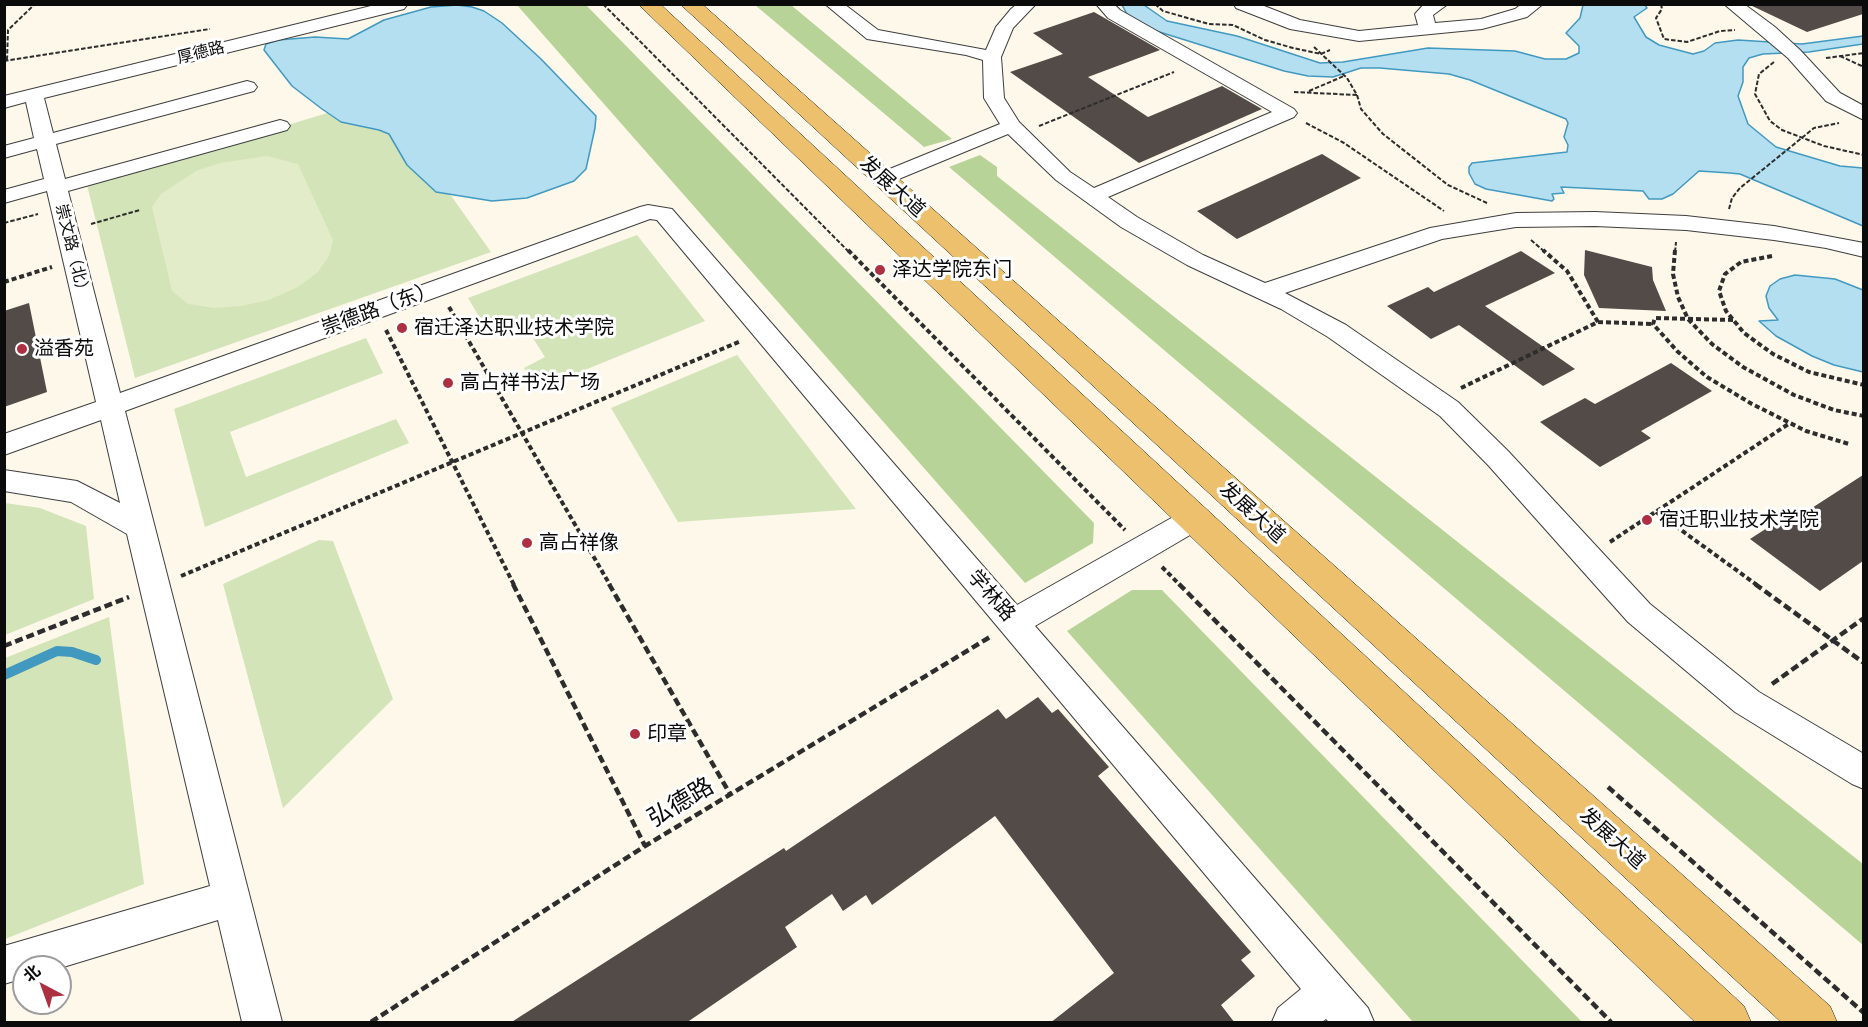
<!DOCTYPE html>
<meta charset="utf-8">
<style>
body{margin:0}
#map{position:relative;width:1868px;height:1027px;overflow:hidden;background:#fdf8ea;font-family:Merriweather,"Noto Sans SC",serif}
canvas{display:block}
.frame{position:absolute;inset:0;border:6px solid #0b0b0b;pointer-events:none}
.north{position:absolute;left:12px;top:955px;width:60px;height:60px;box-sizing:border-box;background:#fff;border:2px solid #9d9d9d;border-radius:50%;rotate:319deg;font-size:16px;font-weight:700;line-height:24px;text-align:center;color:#0b0b0b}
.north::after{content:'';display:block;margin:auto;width:21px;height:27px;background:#ad3042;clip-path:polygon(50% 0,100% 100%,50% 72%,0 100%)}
</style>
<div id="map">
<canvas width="1868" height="1027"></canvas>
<div class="frame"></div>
<div class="north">北</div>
</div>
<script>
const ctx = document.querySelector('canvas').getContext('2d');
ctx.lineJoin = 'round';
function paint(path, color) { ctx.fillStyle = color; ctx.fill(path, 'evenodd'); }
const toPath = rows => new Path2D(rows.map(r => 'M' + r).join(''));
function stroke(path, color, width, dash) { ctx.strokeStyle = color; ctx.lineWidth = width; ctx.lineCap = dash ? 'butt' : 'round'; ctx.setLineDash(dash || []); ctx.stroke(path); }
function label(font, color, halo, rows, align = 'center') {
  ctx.font = font + ' Merriweather,"Noto Sans SC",serif'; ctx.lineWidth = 6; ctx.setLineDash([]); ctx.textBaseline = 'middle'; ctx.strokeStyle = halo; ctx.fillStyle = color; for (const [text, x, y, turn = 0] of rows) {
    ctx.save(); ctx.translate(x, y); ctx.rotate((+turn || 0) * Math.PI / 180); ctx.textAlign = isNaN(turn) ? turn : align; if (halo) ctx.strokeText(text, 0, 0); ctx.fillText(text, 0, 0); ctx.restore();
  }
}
paint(toPath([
 [381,97,491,252,135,378,87,185],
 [637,235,705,321,538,389,524,368,545,357,522,321,489,333,468,298],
 [366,338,383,373,230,432,246,477,396,419,409,443,205,527,174,409],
 [737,355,856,509,678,522,611,408],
 [5,503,40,508,86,526,94,599,5,635],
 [319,540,333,541,393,699,283,808,223,584],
 [109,617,144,884,5,939,5,658]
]), '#d3e4b8');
paint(toPath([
 [517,5,586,5,1094,523,1093,543,1025,583],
 [755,5,791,5,952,139,924,147],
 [980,155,997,167,997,176,1863,864,1863,945,949,167],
 [1132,590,1162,590,1582,1022,1413,1022,1067,631]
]), '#b8d398');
paint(toPath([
 [267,156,298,164,333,240,329,256,318,272,298,287,269,300,241,306,214,308,188,304,172,291,152,207,161,194,196,171,220,163]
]), '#e3ecc8');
const water = toPath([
 [457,5,472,7,484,11,502,23,541,59,596,116,595,128,586,169,574,181,527,198,492,201,436,192,407,165,389,134,379,130,341,122,322,109,292,86,264,50,266,44,278,40,315,37,348,39,384,20,431,7,457,5],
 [1122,5,1144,5,1167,21,1237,36,1320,63,1343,62,1428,48,1515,51,1545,59,1566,59,1579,53,1579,46,1566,33,1580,18,1583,5,1645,5,1647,8,1634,17,1646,37,1659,45,1693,54,1704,51,1715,43,1738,40,1802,44,1863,36,1863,44,1809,52,1763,54,1749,58,1743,67,1743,82,1738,96,1748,124,1776,147,1840,166,1863,168,1863,226,1740,174,1730,173,1699,171,1673,194,1662,199,1649,199,1643,191,1561,187,1564,193,1552,194,1554,199,1552,201,1486,189,1475,184,1469,173,1469,167,1472,163,1567,152,1568,145,1564,137,1568,123,1566,119,1470,80,1449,74,1380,68,1361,68,1333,77,1308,76,1284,71,1150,29,1127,14,1122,5],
 [1795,275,1835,279,1863,290,1863,372,1834,365,1812,356,1776,336,1759,321,1778,320,1769,308,1766,296,1770,286,1780,279,1795,275]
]);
paint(water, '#b4dff0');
stroke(water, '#4299c0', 1.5);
stroke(toPath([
 [4,675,57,651,72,652,96,660]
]), '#4299c0', 10);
paint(toPath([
 [1748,4,1863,4,1863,14,1807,32],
 [1094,12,1160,50,1088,77,1148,117,1222,86,1262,109,1139,163,1010,72,1063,54,1033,33],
 [1322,154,1361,178,1237,239,1197,211],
 [1585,250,1652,267,1653,280,1666,311,1599,308,1584,275],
 [1521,251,1555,273,1485,306,1575,369,1543,386,1459,325,1431,339,1387,306,1428,287,1434,292],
 [29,303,47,392,4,407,4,311],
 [1671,363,1712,391,1641,431,1651,438,1600,467,1540,422,1585,398,1595,404],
 [1863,475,1863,561,1820,591,1750,539,1795,510,1801,515],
 [1038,697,1052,713,1058,709,1109,767,1098,776,1251,952,1241,960,1255,976,1221,1005,1235,1023,1050,1023,1114,973,995,816,872,905,866,895,843,911,832,894,785,927,797,947,686,1023,510,1023,784,848,786,851,998,709,1006,719]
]), '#524b48');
const minor = toPath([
 [379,4,407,5,404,9,44,98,53,133,247,81,254,83,257,87,254,91,56,144,65,179,280,120,287,122,290,126,287,130,68,191,120,393,640,207,648,205,672,209,1017,605,1182,512,1192,509,1202,512,1206,520,1202,528,1035,626,1368,1008,1374,1022,1329,1022,1326,1019,1322,1022,1272,1022,1278,1008,1301,989,657,220,650,219,125,411,282,1022,242,1022,218,920,60,968,24,967,24,978,4,984,4,946,210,886,127,534,71,502,4,491,4,470,77,481,120,503,101,420,4,455,4,434,96,402,47,191,4,203,4,190,44,179,37,149,4,158,4,146,34,138,26,102,4,108,4,96,379,4],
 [825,4,844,4,878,30,986,50,996,27,1011,9,1017,4,1036,4,1013,28,1001,57,1004,98,1019,122,1070,172,1094,188,1272,112,1108,18,1096,4,1114,4,1120,10,1294,109,1297,113,1294,117,1108,197,1137,217,1203,255,1265,283,1430,228,1516,213,1595,212,1686,216,1774,226,1864,243,1864,257,1826,248,1774,240,1686,230,1595,226,1516,227,1442,239,1285,293,1346,325,1458,402,1508,451,1650,604,1759,692,1864,754,1864,789,1852,784,1735,712,1628,622,1488,465,1440,416,1328,337,1281,309,1187,265,1121,227,1056,180,1008,134,889,183,882,185,875,183,871,179,875,175,1000,124,984,98,983,60,966,55,867,39,825,4],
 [1234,4,1259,4,1300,20,1359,31,1418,25,1415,14,1424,4,1448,4,1433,15,1435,23,1481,19,1515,9,1522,4,1543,4,1527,17,1482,29,1359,41,1290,29,1236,8,1234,4],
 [1724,4,1744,4,1775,27,1800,50,1840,93,1864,106,1864,120,1826,101,1788,58,1724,4]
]);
const major = toPath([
 [638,4,660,4,1744,1006,1751,1022,1695,1022,638,4],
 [680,4,702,4,1830,1006,1837,1022,1781,1022,680,4]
]);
stroke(minor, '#3e3e3e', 2);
stroke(major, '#1c1c1c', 1);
stroke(toPath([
 [603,4,849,252],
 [1155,4,1163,11,1209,24,1233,25,1265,40,1293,48,1321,54,1330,50],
 [1661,4,1662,9,1656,18,1664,39,1687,42,1720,31,1735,30],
 [1314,47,1347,78,1357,95,1361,109,1383,134,1448,185,1487,203],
 [1840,56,1864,67],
 [1826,58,1864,53],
 [7,60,8,30,35,4],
 [4,61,210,29],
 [1774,62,1759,74,1755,94,1770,121,1782,130,1824,146,1864,155],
 [1309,91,1344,76],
 [1294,92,1357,95],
 [1306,123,1344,143,1444,211],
 [1039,126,1174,72],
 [1729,209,1732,198,1740,188,1814,128,1839,123],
 [4,223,38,214],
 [91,224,140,210],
 [1531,240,1545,252],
 [1675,252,1676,242]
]), '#2d2d2d', 2, [4.5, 2]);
stroke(toPath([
 [848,250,1125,530],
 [1675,250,1673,274,1678,297,1688,319,1712,344,1743,367,1794,395,1834,410,1864,416],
 [1772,256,1741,262,1725,274,1719,291,1726,311,1744,333,1773,354,1809,372,1864,385],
 [4,282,52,267],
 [449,307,610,585],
 [1733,320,1655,318,1653,324,1677,351,1707,377,1752,404,1806,431,1849,444],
 [1598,322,1653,324],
 [386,330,514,585],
 [1461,388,1598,322,1567,271,1543,250],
 [1656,512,1757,585],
 [1610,542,1790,423],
 [1162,567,1180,585],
 [181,576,741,341]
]), '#2d2d2d', 4, [5, 3]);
stroke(toPath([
 [513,584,645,846],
 [609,584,730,794],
 [1179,584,1611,1022],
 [1755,584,1864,663],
 [4,646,129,597],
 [1772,684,1864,618],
 [1608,787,1864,1013],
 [371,1022,645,846,990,637]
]), '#2d2d2d', 4.5, [8, 4]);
paint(minor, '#fff');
paint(major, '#ecc06c');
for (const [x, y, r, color] of [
 [880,270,6,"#ad3042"],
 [402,328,6,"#ad3042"],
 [22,349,6,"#ad3042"],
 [448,383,6,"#ad3042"],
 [1647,520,6,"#ad3042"],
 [527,543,6,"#ad3042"],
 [635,734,6,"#ad3042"]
]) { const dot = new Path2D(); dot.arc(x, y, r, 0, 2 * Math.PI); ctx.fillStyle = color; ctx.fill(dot); stroke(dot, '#fff', 2); }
label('16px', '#0b0b0b', '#fff', [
 ["厚德路",201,53,-14],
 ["崇文路（北）",72,251,76]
]);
label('20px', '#0b0b0b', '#fff', [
 ["发展大道",892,187,42],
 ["崇德路（东）",379,309,-20],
 ["发展大道",1252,513,42],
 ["学林路",991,596,49],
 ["发展大道",1612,839,42]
]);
label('20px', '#0b0b0b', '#fff', [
 ["泽达学院东门",892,270],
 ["宿迁泽达职业技术学院",414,328],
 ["溢香苑",34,349],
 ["高占祥书法广场",460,383],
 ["宿迁职业技术学院",1659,520],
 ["高占祥像",539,543],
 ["印章",647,734]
], 'left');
label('24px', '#0b0b0b', '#fff', [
 ["弘德路",681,803,-31]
]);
</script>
